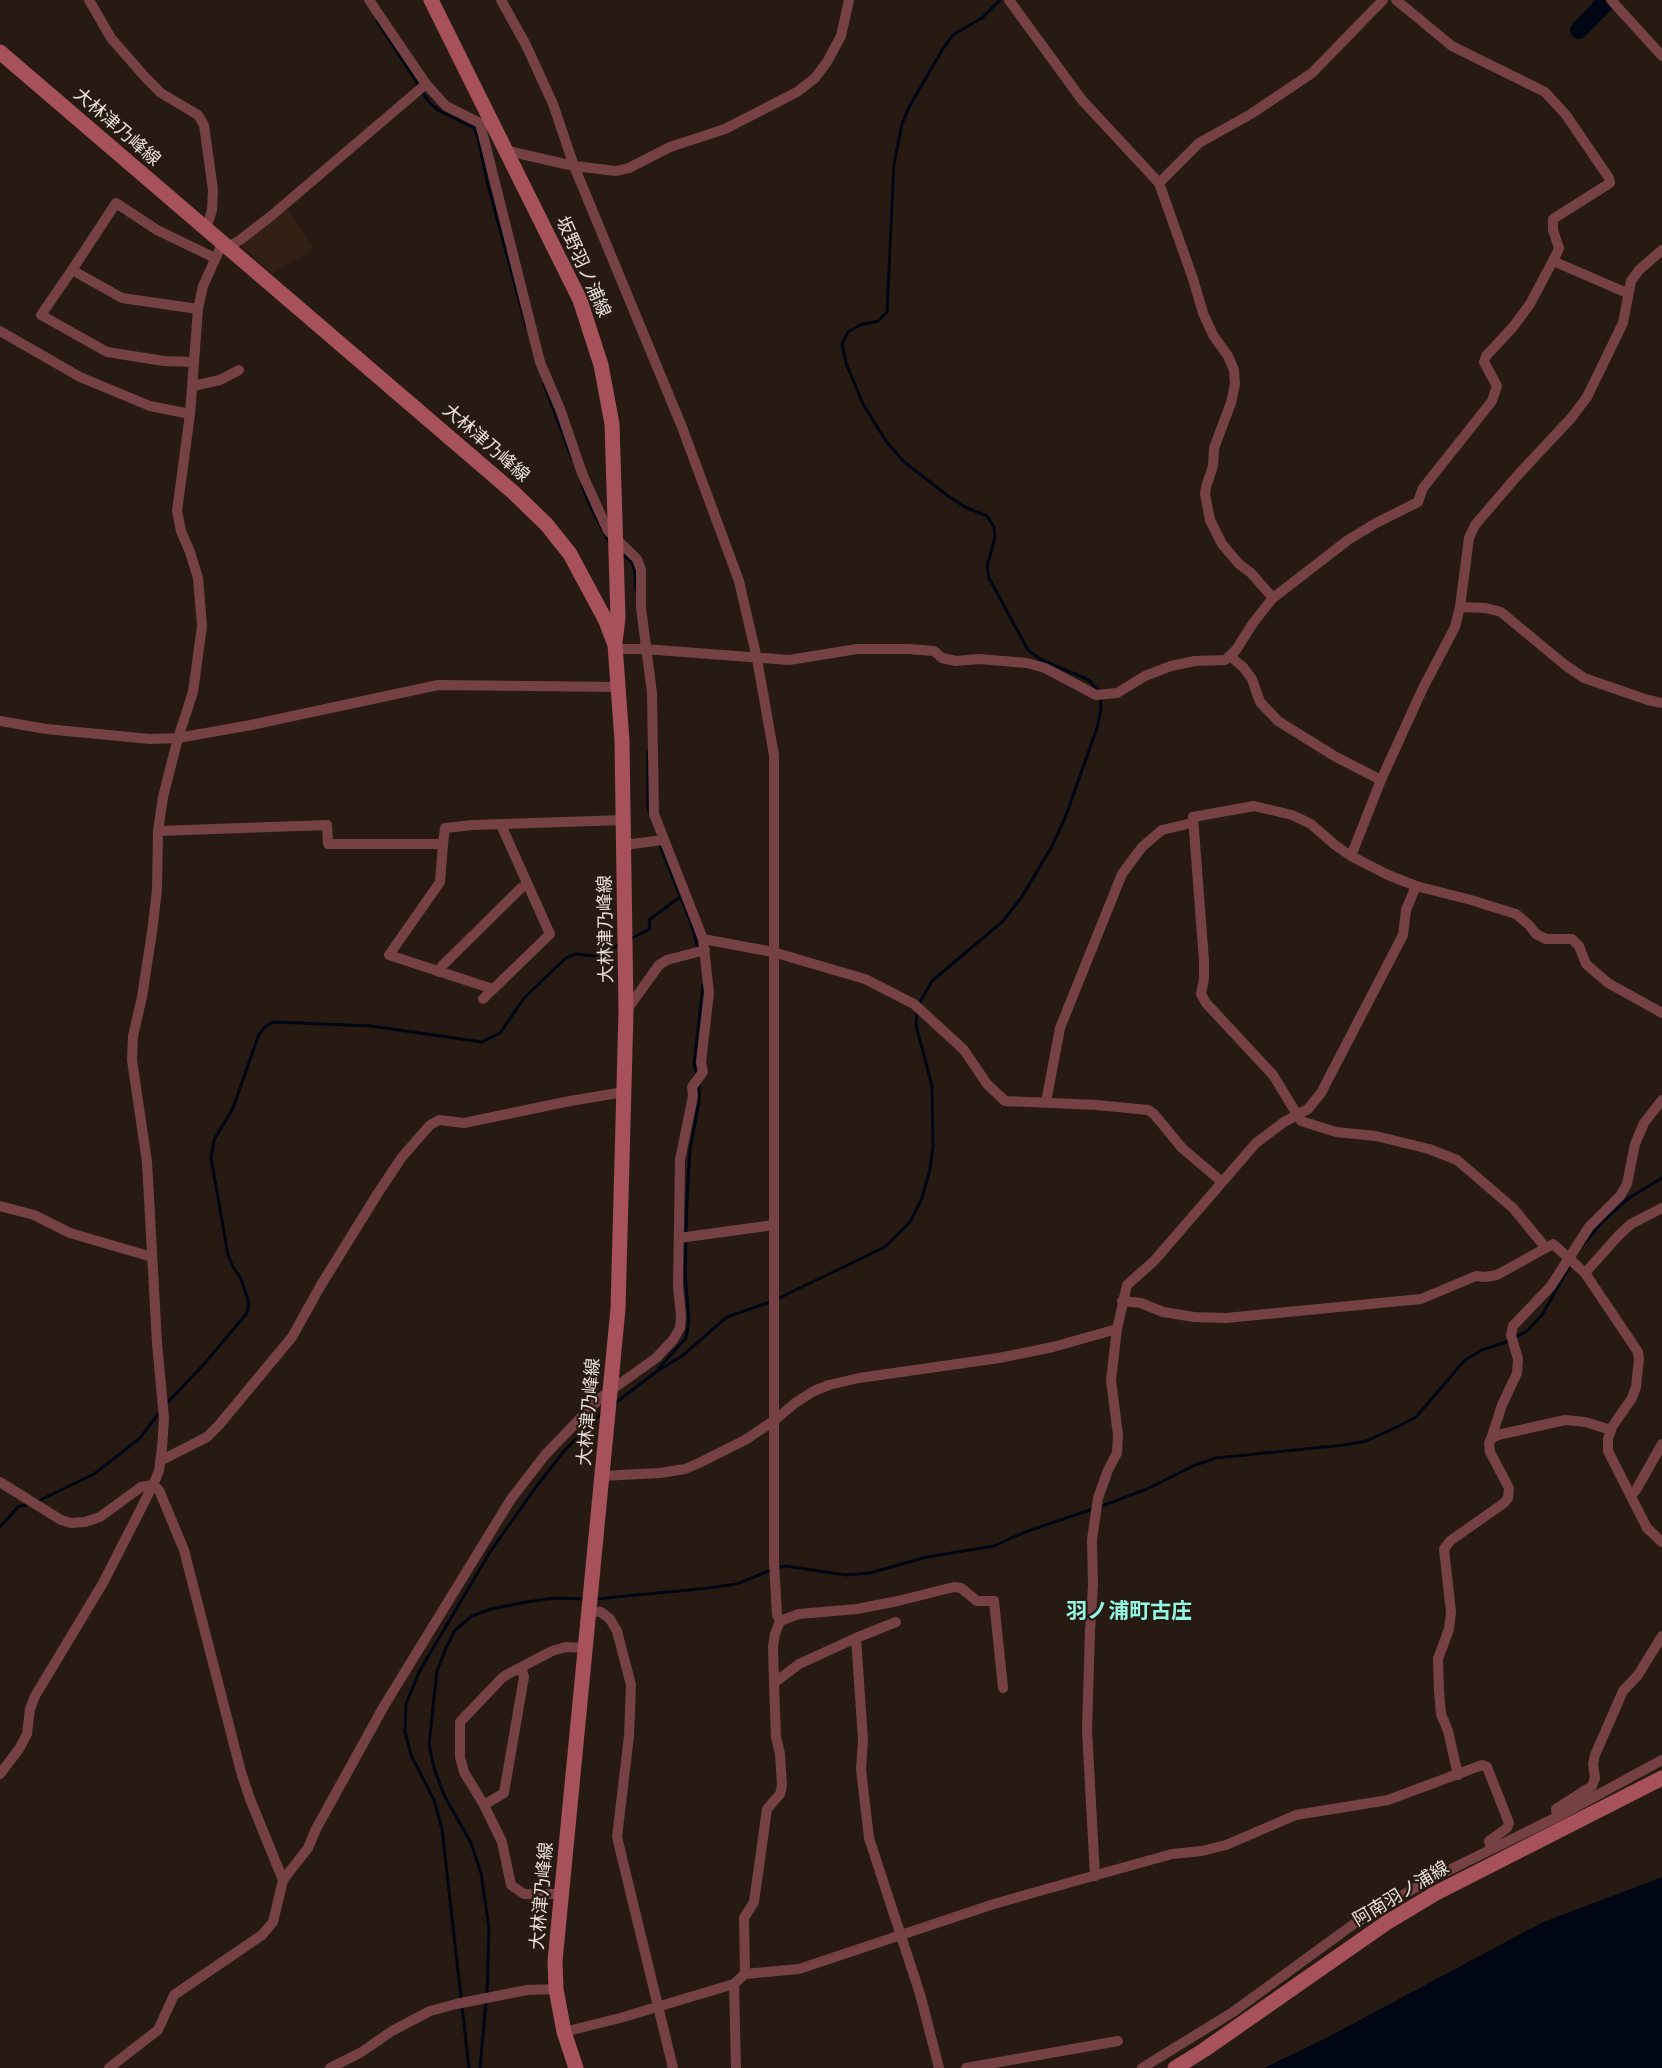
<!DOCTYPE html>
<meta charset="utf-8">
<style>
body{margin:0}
canvas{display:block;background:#271a13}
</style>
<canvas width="1662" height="2068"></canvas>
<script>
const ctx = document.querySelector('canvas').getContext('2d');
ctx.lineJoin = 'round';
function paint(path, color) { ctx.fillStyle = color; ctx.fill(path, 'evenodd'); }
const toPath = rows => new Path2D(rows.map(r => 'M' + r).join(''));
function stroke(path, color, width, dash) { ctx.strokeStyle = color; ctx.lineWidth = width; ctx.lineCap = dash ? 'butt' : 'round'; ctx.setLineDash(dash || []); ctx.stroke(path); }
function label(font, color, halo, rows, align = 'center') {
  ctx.font = font + ' "Alegreya Sans","Noto Sans JP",sans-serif'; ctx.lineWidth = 4.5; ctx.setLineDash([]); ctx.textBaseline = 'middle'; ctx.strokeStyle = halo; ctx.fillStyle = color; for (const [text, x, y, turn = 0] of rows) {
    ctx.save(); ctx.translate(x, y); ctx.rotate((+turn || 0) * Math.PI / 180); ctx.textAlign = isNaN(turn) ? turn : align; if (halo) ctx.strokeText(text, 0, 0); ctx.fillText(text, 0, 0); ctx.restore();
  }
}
paint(toPath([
 [287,208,314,248,272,274,241,245]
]), '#332015');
paint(toPath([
 [1662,1877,1662,2068,1264,2068,1328,2037,1541,1923]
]), '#000613');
stroke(toPath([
 [1000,0,983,17,953,35,944,47,909,107,902,124,894,164,887,312,878,321,860,325,848,332,842,344,846,363,863,404,886,441,903,461,948,496,965,507,987,516,994,527,995,537,987,567,989,578,1028,650,1040,659,1089,680,1099,692],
 [377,21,419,86],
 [422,92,430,103,438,110,474,128,478,138,487,181,526,326],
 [544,384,572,459],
 [582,485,590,506,610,544],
 [622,554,632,562,635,572,636,590],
 [648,752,648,807,650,814],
 [659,843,691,923,698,949],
 [630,939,650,929,649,920,680,897],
 [919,1004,932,981,1003,921,1021,898,1051,848,1065,818,1097,728,1101,709,1100,698],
 [697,1074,694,1064,703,985],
 [1582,1246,1604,1220,1629,1198,1662,1178],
 [777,1299,885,1247,910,1222,922,1198,930,1169,933,1147,932,1086,916,1025,917,1010],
 [659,1368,686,1338,689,1321,685,1273,687,1199,690,1150,699,1102,699,1083],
 [167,1403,205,1363,247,1313,249,1303,241,1279,232,1265,228,1255,211,1158,214,1140,233,1108,259,1034,266,1026,274,1022,371,1026,482,1042,500,1033,525,997,566,958,576,954,594,956,621,944],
 [614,1404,656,1372,682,1356,727,1317,770,1302],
 [38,1501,94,1474,140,1438,159,1413],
 [1099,1507,1147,1489,1195,1465,1216,1458,1344,1445,1366,1441,1399,1426,1416,1417,1465,1360,1482,1350,1506,1342,1527,1331,1542,1315,1571,1264],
 [0,1527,18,1507,29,1504],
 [777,1568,785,1566,846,1575,870,1573,927,1557,994,1546,1025,1532,1093,1509],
 [595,1599,709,1588,737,1584,771,1570],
 [487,1995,489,1928,481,1873,471,1843,444,1795,434,1768,429,1744,437,1671,446,1648,455,1630,472,1616,491,1609,526,1602,556,1598,586,1599],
 [469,2068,442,1829,434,1800,411,1755,405,1732,406,1704,419,1672,490,1552,536,1487,564,1451,602,1413],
 [480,2068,486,2001]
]), '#000613', 3);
stroke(toPath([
 [1579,30,1608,0]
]), '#000613', 18);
stroke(toPath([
 [89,0,111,38,145,77,161,93,198,115,204,125,213,190,212,210,206,229],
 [369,0,426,84,446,106,480,123,486,123],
 [501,0,526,45,553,104,574,166,682,427,739,581,757,659,774,755,774,1562,777,1615,780,1621],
 [1611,0,1662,56],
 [508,151,574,166,616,171,629,168,670,147,725,129,797,92,815,78,827,62,841,36,849,0],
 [1159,183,1199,143,1251,114,1312,73,1383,0],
 [228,247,240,240,271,216,426,84],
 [1553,261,1627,293],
 [72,270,116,203,157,230,215,258],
 [0,331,80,377,150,406,190,414],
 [193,362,164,361,107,352,41,315,72,270,122,298,198,309],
 [193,386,220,380,239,370],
 [1273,598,1348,540,1376,523,1418,502,1423,488,1492,401,1497,386,1484,362,1486,356,1513,327,1530,304,1557,253,1559,248,1553,230,1553,219,1610,183,1609,178,1566,115,1545,92,1452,46,1396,0],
 [1460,607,1486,608,1501,612,1565,665,1584,678,1648,700,1662,703],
 [615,649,644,649,789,660,857,649,908,649,934,651,942,658,956,661,979,659,1027,663,1045,668,1096,695,1117,693,1145,676,1171,666,1195,661,1225,660,1236,650,1253,623,1273,598,1251,573,1239,564,1222,544,1210,520,1205,494,1206,487,1213,466,1214,448,1231,403,1235,384,1234,370,1228,356,1213,335,1203,313,1193,279,1159,183,1082,100,1009,0],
 [1231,657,1243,667,1252,679,1260,702,1278,721,1336,757,1381,780],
 [0,721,46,729,150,739,178,738,251,725,438,685,619,687],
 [158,831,327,825,328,844,443,844,445,828,473,825,624,820],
 [443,844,440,882,389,955,493,989],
 [624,845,663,840],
 [1351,856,1381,780,1423,688,1455,627,1460,607,1469,538,1475,525,1517,476,1572,417,1587,397,1623,323,1631,281,1639,270,1662,250],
 [703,939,773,952,865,979,914,1004,964,1050,987,1084,1005,1101,1097,1105,1148,1110,1154,1114,1182,1148,1222,1182],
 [439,972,442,966,521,888,527,885],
 [483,999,550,934,501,825],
 [626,1011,659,965,667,960,705,950],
 [1046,1102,1060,1028,1122,874,1142,847,1162,830,1192,823],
 [0,1206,34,1215,70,1233,152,1257],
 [679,1238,774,1225],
 [1545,1247,1513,1208,1457,1160,1429,1149,1376,1136,1336,1132,1301,1121,1273,1075,1206,1003,1201,994,1204,979,1204,961,1193,817,1254,806,1292,815,1311,824,1335,845,1351,856,1388,875,1416,886,1471,900,1516,914,1529,925,1536,934,1546,939,1572,939,1579,946,1586,964,1608,983,1662,1013],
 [1585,1273,1619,1235,1631,1224,1662,1208],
 [1122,1301,1141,1303,1163,1312,1194,1317,1226,1318,1421,1299,1476,1276,1485,1277,1497,1275,1553,1244,1585,1273,1638,1352,1639,1359,1636,1387,1632,1398,1612,1427,1608,1439,1608,1451,1647,1528,1662,1542],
 [1491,1439,1502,1405,1517,1373,1518,1359,1511,1335,1513,1326,1551,1286,1589,1227,1620,1196,1627,1184,1635,1144,1644,1123,1662,1100],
 [160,1461,207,1437,219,1425,292,1337,321,1285,378,1193,402,1157,430,1125,439,1120,464,1123,570,1101,624,1092],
 [602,1476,660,1473,685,1469,699,1463,745,1440,775,1420,795,1403,814,1391,829,1385,859,1378,999,1358,1053,1347,1117,1329],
 [0,1482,61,1520,71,1523,85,1522,100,1517,141,1487,153,1485],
 [153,1485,159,1490,184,1550,241,1772,250,1799,283,1880],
 [1631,1495,1636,1490,1662,1444],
 [589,1611,601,1612,610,1619,617,1631,631,1685,629,1736,617,1837,673,2068],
 [856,1638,863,1740,861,1769,869,1838,920,1994,939,2068],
 [521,1667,524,1677,504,1793,484,1805,502,1842,511,1885,524,1894,561,1894],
 [774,1683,799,1664,856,1638,896,1622],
 [0,1774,19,1749,27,1734,30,1709,35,1696,103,1583,153,1485,159,1471,162,1448,164,1418,157,1343,147,1162,132,1060,133,1036,142,997,152,932,157,890,158,831,163,797,178,738,193,692,202,626,198,578,190,552,181,531,177,511,190,414,198,309,203,286,223,242],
 [1458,1775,1448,1731,1441,1714,1439,1691,1438,1659,1449,1629,1451,1612,1444,1549,1450,1541,1504,1503,1508,1498,1509,1488,1490,1452,1489,1443,1491,1439,1498,1435,1565,1420,1585,1422,1611,1430],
 [484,1805,464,1772,460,1757,460,1722,502,1678,508,1674,552,1651,566,1647,585,1648],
 [1557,1817,1556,1809,1592,1786,1595,1778,1593,1764,1595,1755,1623,1691,1638,1675,1662,1636],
 [1095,1876,1087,1730,1090,1631,1093,1585,1092,1540,1098,1498,1108,1470,1117,1453,1118,1435,1111,1380,1117,1329,1127,1285,1154,1261,1256,1143,1284,1122,1308,1109,1321,1093,1403,935,1406,910,1416,886],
 [745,1974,744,1918,754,1902,767,1809,780,1794,782,1786,780,1754,776,1737,774,1683,773,1647,775,1634,780,1621,799,1614,857,1609,898,1601,954,1587,961,1588,977,1601,994,1601,1003,1688],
 [734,1984,736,2068],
 [564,2032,620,2018,734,1984,745,1974,799,1969,994,1904,1050,1888,1172,1854,1202,1851,1226,1845,1296,1815,1388,1800,1482,1765,1487,1767,1509,1823,1507,1828,1489,1841,1491,1849],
 [109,2068,158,2030,174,1995,262,1935,273,1922,283,1880,308,1848,316,1829,384,1706,511,1499,545,1455,600,1398,656,1358,673,1340,680,1328,681,1316,678,1286,680,1160,693,1096,692,1087,703,1072,701,1062,709,993,703,939,654,814,652,693,641,608,641,570,637,559,608,531,582,473,560,409,540,362,480,123],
 [330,2068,360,2053,392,2031,430,2011,456,2004,527,1990,556,1989],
 [966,2068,1118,2041],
 [1142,2068,1233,2012,1351,1926,1380,1908,1429,1880,1557,1817,1662,1760]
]), '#754145', 10);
stroke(toPath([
 [431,0,580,300,601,365,612,424,618,618,615,642],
 [0,52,513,492,547,525,570,554,606,621,615,645,622,741,626,1011,618,1309,555,1961,556,1989,564,2032,576,2068],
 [1175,2068,1204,2050,1386,1923,1436,1893,1662,1778]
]), '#a7525a', 15);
label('18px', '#ebe1dc', '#271a13', [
 ["大林津乃峰線",117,127,41],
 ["坂野羽ノ浦線",583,267,66],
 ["大林津乃峰線",486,443,41],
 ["大林津乃峰線",606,929,-91],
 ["大林津乃峰線",589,1412,-85],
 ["阿南羽ノ浦線",1401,1894,-31],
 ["大林津乃峰線",542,1896,-85]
]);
label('bold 21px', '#93f7e1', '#271a13', [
 ["羽ノ浦町古庄",1129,1612]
]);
</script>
